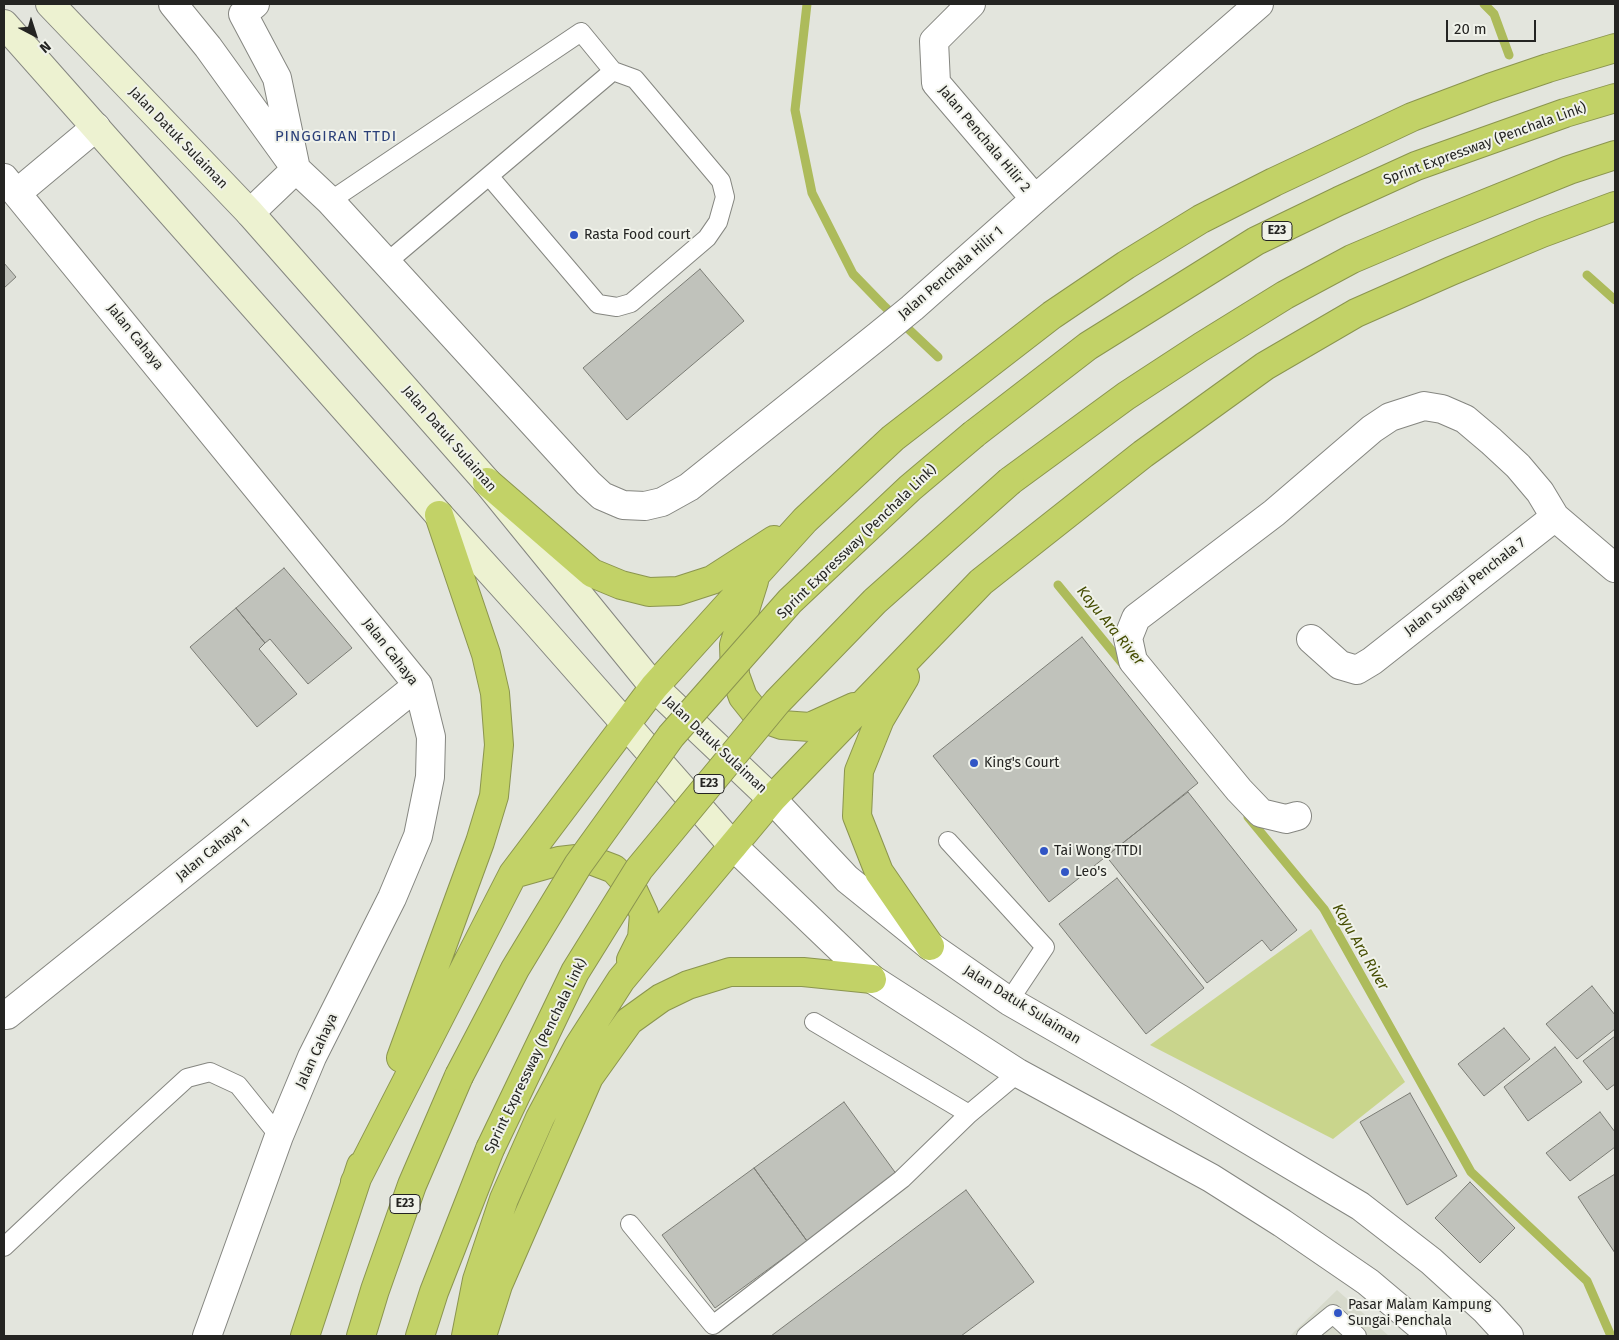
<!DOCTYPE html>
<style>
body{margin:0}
#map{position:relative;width:1619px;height:1340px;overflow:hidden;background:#e3e5dd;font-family:"Fira Sans",sans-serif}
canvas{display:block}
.frame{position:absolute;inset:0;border:5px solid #242422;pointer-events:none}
.north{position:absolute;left:10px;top:10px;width:50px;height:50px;-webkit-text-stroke:4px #f0f2ea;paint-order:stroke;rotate:140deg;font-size:14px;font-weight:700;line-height:20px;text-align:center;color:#242422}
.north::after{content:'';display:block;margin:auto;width:18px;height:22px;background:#242422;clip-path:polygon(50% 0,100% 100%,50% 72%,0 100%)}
.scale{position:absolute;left:1446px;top:20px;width:90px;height:22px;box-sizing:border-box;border:2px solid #242422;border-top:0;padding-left:6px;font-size:15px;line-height:18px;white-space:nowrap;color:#242422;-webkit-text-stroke:4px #f0f2ea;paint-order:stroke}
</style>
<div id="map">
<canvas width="1619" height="1340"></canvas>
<div class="frame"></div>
<div class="north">N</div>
<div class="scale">20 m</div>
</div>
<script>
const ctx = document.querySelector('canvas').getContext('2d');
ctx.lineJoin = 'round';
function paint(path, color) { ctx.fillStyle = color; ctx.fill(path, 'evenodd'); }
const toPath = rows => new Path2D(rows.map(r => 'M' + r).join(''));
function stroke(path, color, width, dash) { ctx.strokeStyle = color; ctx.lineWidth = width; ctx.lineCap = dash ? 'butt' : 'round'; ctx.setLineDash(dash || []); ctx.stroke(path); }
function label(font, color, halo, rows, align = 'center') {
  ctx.font = font + ' "Fira Sans",sans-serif'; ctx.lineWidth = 4; ctx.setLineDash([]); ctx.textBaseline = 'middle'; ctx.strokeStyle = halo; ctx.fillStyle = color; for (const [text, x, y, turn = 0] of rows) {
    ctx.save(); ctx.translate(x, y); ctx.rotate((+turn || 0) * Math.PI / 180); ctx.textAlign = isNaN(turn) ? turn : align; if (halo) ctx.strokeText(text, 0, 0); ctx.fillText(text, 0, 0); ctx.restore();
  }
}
paint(toPath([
 [1337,1290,1389,1336,1290,1336]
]), '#d7dacc');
paint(toPath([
 [1311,929,1405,1082,1333,1139,1150,1045]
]), '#c9d58c');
stroke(toPath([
 [807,4,795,110,812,193,853,274,883,305,938,357],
 [1484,4,1494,14,1509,55],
 [1587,275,1615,300],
 [1058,585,1126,668],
 [1248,817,1324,909,1471,1172,1587,1281,1611,1336]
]), '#adbb5b', 9);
const building = toPath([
 [4,263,16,277,4,288,4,263],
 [700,269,744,321,627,420,583,368,700,269],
 [284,568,352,648,308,684,270,639,265,643,236,608,284,568],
 [236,608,265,643,259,649,297,694,257,727,190,647,236,608],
 [1082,637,1198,783,1049,902,933,756,1082,637],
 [1188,792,1297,930,1271,951,1262,940,1207,983,1106,856,1188,792],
 [1117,878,1204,988,1146,1034,1059,924,1117,878],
 [1592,986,1615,1015,1615,1029,1577,1059,1546,1024,1592,986],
 [1504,1028,1530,1059,1484,1096,1458,1064,1504,1028],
 [1615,1036,1615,1084,1607,1090,1583,1061,1615,1036],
 [1555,1047,1582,1082,1528,1121,1504,1087,1555,1047],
 [1410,1093,1457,1176,1407,1205,1360,1122,1410,1093],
 [844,1102,897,1175,807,1241,754,1168,844,1102],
 [1600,1112,1615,1132,1615,1147,1570,1181,1546,1153,1600,1112],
 [754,1168,807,1241,715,1308,662,1235,754,1168],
 [1615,1174,1615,1253,1578,1197,1615,1174],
 [1470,1182,1515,1228,1480,1263,1435,1218,1470,1182],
 [966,1190,1034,1282,961,1336,771,1336,966,1190]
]);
paint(building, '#c0c2bb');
stroke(building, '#7b7c75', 1);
const service = toPath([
 [489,176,598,304,617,307,631,303,707,238,718,222,725,197,721,181,635,79,613,71],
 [330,201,581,32,613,71,386,263],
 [948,841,1045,947,1009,1001],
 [814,1022,969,1114],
 [630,1224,713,1325,902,1179,969,1114,1018,1073],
 [4,1247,71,1184,187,1078,210,1072,238,1085,279,1136],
 [1306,1336,1333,1314,1357,1336]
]);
const minor = toPath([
 [173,4,208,47,296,169,330,201,588,483,602,496,623,505,645,506,662,502,689,487,879,335,912,308,1035,199,1259,4],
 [971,4,934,41,936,83,1035,199],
 [4,178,418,685,431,737,430,777,418,836,392,898,312,1057,279,1136,207,1336],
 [17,193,96,127],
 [250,213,296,169,277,78,243,14,255,4],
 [1311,639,1340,665,1357,670,1372,661,1555,517,1615,568],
 [1297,816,1286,819,1261,813,1239,790,1133,661,1128,638,1136,618,1274,513,1372,429,1390,417,1424,406,1442,409,1465,419,1491,441,1518,466,1540,492,1555,517],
 [7,1015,418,685]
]);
const tertiary = toPath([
 [772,799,847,879,930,946,1009,1001,1180,1099,1360,1206,1431,1261,1486,1311,1509,1336],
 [733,846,872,979,1018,1073,1211,1178,1282,1223,1368,1282,1432,1336]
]);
const secondary = toPath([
 [50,4,250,213,487,482,654,687,772,799],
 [4,24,439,515,533,619,733,846]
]);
const motorway = toPath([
 [974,434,1088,346,1256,241,1339,201,1416,166,1565,113,1615,98],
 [1010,481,1126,396,1201,347,1285,295,1352,259,1425,228,1569,170,1615,155],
 [487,482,592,573,621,585,649,592,678,591,712,580,774,540],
 [754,581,734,645,735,675,743,697,759,717,782,725,810,727,854,707],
 [905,677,880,719,859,771,857,816,879,872,930,946],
 [513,874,559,861,585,858,614,869,633,890,644,914,642,938,631,960],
 [401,1058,480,842,494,796,499,745,495,693,486,654,439,515],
 [355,1182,513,874,654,687,805,520,893,438,1052,315,1126,265,1201,219,1274,182,1412,117,1489,88,1548,68,1615,48],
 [305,1336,361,1166],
 [361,1336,375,1290,412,1185,459,1076],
 [420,1336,434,1292,490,1149],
 [466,1336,477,1280,504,1199,540,1118,578,1047,621,980,772,799,981,582,1143,454,1265,366,1356,313,1451,271,1542,233,1615,206],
 [482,1336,498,1285,589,1077,629,1021,661,998,688,985,730,972,803,972,872,979]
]);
stroke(service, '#858680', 20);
stroke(minor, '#858680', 30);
stroke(tertiary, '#858680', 30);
stroke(secondary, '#858680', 30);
stroke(motorway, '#8b954f', 30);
stroke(service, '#fff', 18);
stroke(minor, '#fff', 28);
stroke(tertiary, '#fff', 28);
stroke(secondary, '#edf2d1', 28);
stroke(motorway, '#c2d267', 28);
const motorwayBridge = toPath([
 [459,1076,515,969,578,865,671,736,790,601,910,488,974,434],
 [490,1149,575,972,639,869,777,702,875,601,1010,481]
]);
stroke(motorwayBridge, '#8b954f', 30, []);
stroke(motorwayBridge, '#c2d267', 28);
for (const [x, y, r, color] of [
 [574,235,5,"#3155c5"],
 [974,763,5,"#3155c5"],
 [1044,851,5,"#3155c5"],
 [1065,872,5,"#3155c5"],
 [1338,1313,5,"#3155c5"]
]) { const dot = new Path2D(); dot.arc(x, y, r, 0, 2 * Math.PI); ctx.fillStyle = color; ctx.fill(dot); stroke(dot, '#f0f2ea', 2); }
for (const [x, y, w] of [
 [1277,231,30],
 [709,784,30],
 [405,1204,30]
]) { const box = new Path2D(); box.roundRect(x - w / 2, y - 9.5, w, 19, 4); ctx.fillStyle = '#f0f2ea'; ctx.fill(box); stroke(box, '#242422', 1); }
label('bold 12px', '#242422', null, [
 ["E23",1277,231],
 ["E23",709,784],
 ["E23",405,1204]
]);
label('14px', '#242422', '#f0f2ea', [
 ["Jalan Datuk Sulaiman",178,138,46],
 ["Jalan Penchala Hilir 2",984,139,50],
 ["Sprint Expressway (Penchala Link)",1485,144,-20],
 ["Jalan Penchala Hilir 1",951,273,-41],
 ["Jalan Cahaya",135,337,51],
 ["Jalan Datuk Sulaiman",449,439,49],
 ["Sprint Expressway (Penchala Link)",857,542,-44],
 ["Jalan Sungai Penchala 7",1465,587,-38],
 ["Jalan Cahaya",390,652,52],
 ["Jalan Datuk Sulaiman",715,745,43],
 ["Jalan Cahaya 1",213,850,-39],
 ["Jalan Datuk Sulaiman",1022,1005,32],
 ["Jalan Cahaya",317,1051,-65],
 ["Sprint Expressway (Penchala Link)",536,1056,-64]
]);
label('14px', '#242422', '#f0f2ea', [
 ["Rasta Food court",584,235],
 ["King's Court",984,763],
 ["Tai Wong TTDI",1054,851],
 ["Leo's",1075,872],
 ["Pasar Malam Kampung",1348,1305],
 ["Sungai Penchala",1348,1321]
], 'left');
ctx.letterSpacing = '1px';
label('15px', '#2a3f78', '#f0f2ea', [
 ["PINGGIRAN TTDI",336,137]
]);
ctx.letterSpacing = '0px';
label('italic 15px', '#444c00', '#f0f2ea', [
 ["Kayu Ara River",1110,626,51],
 ["Kayu Ara River",1360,947,60]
]);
</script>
